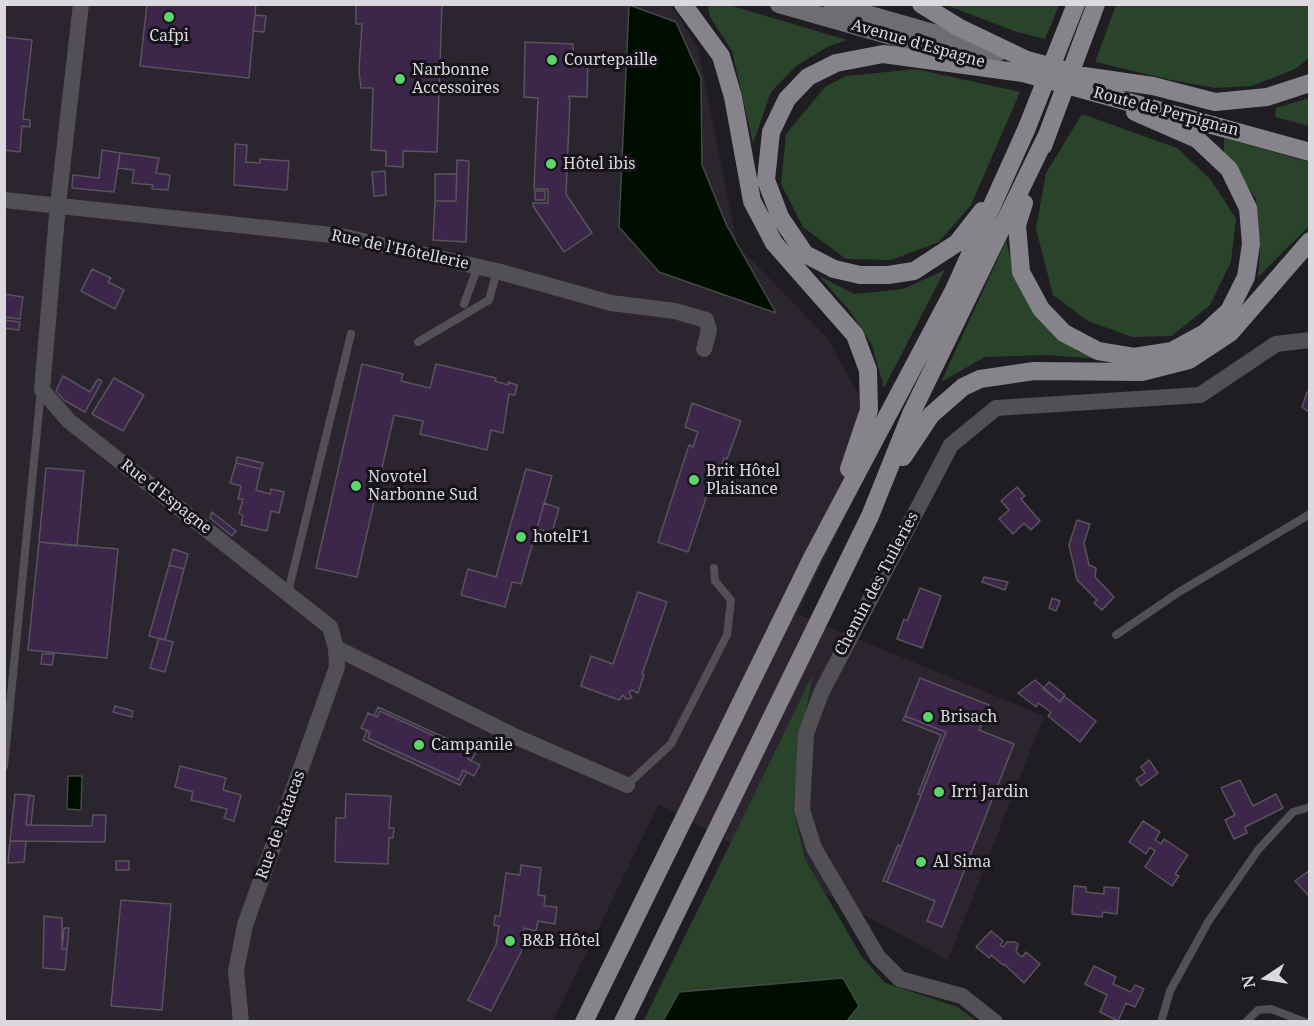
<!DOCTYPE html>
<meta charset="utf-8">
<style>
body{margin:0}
#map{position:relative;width:1314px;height:1026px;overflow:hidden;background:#1f1c22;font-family:"Noto Serif",serif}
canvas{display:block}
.frame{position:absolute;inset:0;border:6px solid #dbd9dd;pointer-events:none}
.north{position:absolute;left:1236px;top:948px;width:60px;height:60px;-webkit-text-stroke:4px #161319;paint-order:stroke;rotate:258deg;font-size:16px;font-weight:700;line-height:24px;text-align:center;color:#dbd9dd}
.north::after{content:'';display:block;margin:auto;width:21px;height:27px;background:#dbd9dd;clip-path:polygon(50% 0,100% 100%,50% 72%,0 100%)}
</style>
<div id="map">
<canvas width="1314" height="1026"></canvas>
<div class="frame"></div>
<div class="north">N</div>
</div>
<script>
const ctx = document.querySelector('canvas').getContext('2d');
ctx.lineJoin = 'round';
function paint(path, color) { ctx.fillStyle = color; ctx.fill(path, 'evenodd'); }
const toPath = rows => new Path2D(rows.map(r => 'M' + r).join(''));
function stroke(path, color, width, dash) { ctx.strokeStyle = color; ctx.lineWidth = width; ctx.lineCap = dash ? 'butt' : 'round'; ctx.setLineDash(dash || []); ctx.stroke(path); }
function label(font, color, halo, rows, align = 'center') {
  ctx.font = font + ' "Noto Serif",serif'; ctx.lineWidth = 6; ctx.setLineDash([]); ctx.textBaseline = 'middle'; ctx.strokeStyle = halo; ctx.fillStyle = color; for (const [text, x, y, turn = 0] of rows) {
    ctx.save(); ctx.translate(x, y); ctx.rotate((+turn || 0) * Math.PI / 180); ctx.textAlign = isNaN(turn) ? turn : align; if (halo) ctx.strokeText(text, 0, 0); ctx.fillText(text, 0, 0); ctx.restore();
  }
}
paint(toPath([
 [5,5,671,5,698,48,737,245,828,339,883,440,797,614,1044,716,948,960,659,804,553,1021,5,1022]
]), '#2b2530');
paint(toPath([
 [711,5,729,5,847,40,829,46,796,66,771,92,753,143,732,51,710,17,708,7],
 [946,5,1059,5,1045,39,1017,32],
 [1116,5,1309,5,1309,58,1295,69,1252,86,1215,88,1171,80,1095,62],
 [916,69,1020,92,971,205,939,242,891,260,846,259,803,227,781,184,786,134,825,87,846,76],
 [1309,98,1309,126,1275,117,1276,108],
 [1082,114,1177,148,1211,180,1236,219,1231,262,1210,305,1172,336,1132,337,1088,321,1053,295,1036,229,1046,173],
 [1224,138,1309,162,1309,226,1258,277,1260,251,1256,199,1224,152],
 [1006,241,1013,266,1035,314,1079,352,1102,359,1046,355,985,357,941,382],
 [945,270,884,388,872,345,850,311,819,276,855,294,903,289],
 [813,674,803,726,793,809,805,859,862,957,885,983,958,1007,974,1019,973,1021,643,1022]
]), '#2a432b');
const water = toPath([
 [629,5,676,22,701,78,702,165,727,226,776,313,659,272,619,227,629,5],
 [68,776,82,776,81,810,67,809,68,776],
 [843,978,859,1006,847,1021,663,1021,679,992,843,978]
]);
paint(water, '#000e00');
stroke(water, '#424b42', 1.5);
const building = toPath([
 [147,4,256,4,249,78,140,66,147,4],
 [356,4,442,4,437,152,403,151,403,167,386,166,386,151,371,150,373,88,361,88,359,70,362,24,356,24,356,4],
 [255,15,266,16,264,32,253,31,255,15],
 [4,37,32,40,23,119,30,120,30,127,22,126,20,152,4,150,4,37],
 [525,42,573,44,573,55,588,56,587,97,568,96,570,99,566,194,592,233,564,252,533,206,533,203,548,203,548,189,534,189,538,98,524,97,525,42],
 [235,144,247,145,246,162,260,163,260,159,289,161,287,190,234,185,235,144],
 [102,150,120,153,114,192,72,188,73,175,99,178,102,150],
 [120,153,159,158,156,173,170,175,168,190,152,189,153,185,132,183,134,170,118,168,120,153],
 [457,160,469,161,466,242,433,240,435,201,456,201,457,160],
 [385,171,386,195,374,196,372,172,385,171],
 [435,174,457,174,456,201,435,201,435,174],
 [535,191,545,191,545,200,535,200,535,191],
 [92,269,111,278,108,282,124,290,115,309,81,291,92,269],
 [4,294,23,297,20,319,4,317,4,294],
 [4,320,20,322,19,330,4,328,4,320],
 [362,364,403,374,401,381,430,388,436,364,496,378,495,381,508,385,508,382,517,385,515,395,509,394,503,433,491,430,487,450,420,434,423,421,394,415,357,577,316,568,362,364],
 [63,376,90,392,98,379,102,381,85,412,64,400,56,391,63,376],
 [114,378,144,395,123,431,92,414,114,378],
 [1307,392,1310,393,1310,413,1302,407,1307,392],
 [692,403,741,421,727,459,724,458,721,467,717,465,688,552,658,542,689,445,693,447,698,432,685,427,692,403],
 [237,457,263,463,261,469,236,463,237,457],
 [236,463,261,469,256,490,270,494,271,489,284,492,279,513,271,511,267,531,241,525,243,516,239,513,243,499,238,499,241,486,230,483,236,463],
 [46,468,84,471,77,546,39,542,46,468],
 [526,469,552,476,521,584,512,582,505,607,461,595,468,569,496,577,526,469],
 [1017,487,1025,496,1021,499,1040,521,1031,530,1024,523,1013,534,999,519,1009,510,1001,501,1017,487],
 [544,503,559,508,552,533,537,529,544,503],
 [212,512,236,531,232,536,210,518,212,512],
 [1077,520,1090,524,1084,543,1089,565,1096,568,1095,577,1114,597,1102,610,1094,603,1097,600,1077,580,1069,545,1077,520],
 [39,542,118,549,107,658,28,650,39,542],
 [173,549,188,554,184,569,169,565,173,549],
 [169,565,184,569,165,640,149,636,169,565],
 [984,577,1008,582,1005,590,982,582,984,577],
 [920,588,941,596,922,648,897,639,904,619,907,621,920,588],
 [638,592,667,602,642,674,644,675,638,693,632,690,629,692,632,698,626,699,623,695,619,700,581,686,591,656,613,664,638,592],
 [1052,598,1060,601,1056,611,1049,608,1052,598],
 [159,638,173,642,165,672,150,668,159,638],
 [42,654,54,654,52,665,41,664,42,654],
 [920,678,989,705,979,730,1014,744,942,927,927,921,935,901,887,882,946,732,905,716,920,678],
 [1035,680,1060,702,1064,696,1096,721,1080,742,1048,716,1051,712,1038,703,1036,707,1018,693,1035,680],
 [1049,682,1065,695,1060,702,1043,689,1049,682],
 [115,706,133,711,132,717,113,712,115,706],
 [378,707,476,752,471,761,468,759,471,753,380,711,377,717,374,716,378,707],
 [380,711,471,753,468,759,480,765,474,776,463,770,459,780,368,738,370,732,361,728,368,713,377,717,380,711],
 [905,716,946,732,921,795,918,794,941,735,903,720,905,716],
 [367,730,370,732,368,738,459,780,463,770,467,772,460,785,363,740,367,730],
 [1149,760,1158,773,1141,786,1136,779,1145,773,1141,767,1149,760],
 [180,766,226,778,223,790,241,795,234,821,224,818,227,809,191,800,193,792,175,787,180,766],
 [1240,780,1253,806,1276,794,1283,808,1245,827,1247,833,1234,839,1225,820,1235,815,1221,788,1240,780],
 [15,794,29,795,26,825,92,826,93,815,106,815,105,842,10,841,15,794],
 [346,794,391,796,389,828,394,828,393,838,389,838,388,864,335,862,336,818,345,818,346,794],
 [29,795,34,796,31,825,26,825,29,795],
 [1143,821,1160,832,1155,840,1161,844,1164,839,1188,855,1175,874,1179,876,1172,886,1145,867,1155,851,1150,847,1146,854,1129,842,1143,821],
 [10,841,26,841,24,862,8,863,10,841],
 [898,845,901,846,887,882,883,881,898,845],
 [116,861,129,861,129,870,116,870,116,861],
 [521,865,541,868,538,895,545,896,544,906,557,907,555,924,538,921,536,931,524,928,521,952,491,1011,468,1000,496,945,499,926,494,925,495,916,500,916,506,873,520,875,521,865],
 [1310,870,1310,897,1295,881,1310,870],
 [1074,886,1086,887,1086,892,1104,894,1104,887,1119,888,1117,914,1103,912,1102,917,1072,914,1074,886],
 [121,900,171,904,162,1010,111,1006,121,900],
 [44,916,62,918,62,949,67,949,65,970,43,968,44,916],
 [64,928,69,928,67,949,62,949,64,928],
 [991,931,1003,941,1000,945,1003,947,1007,942,1015,942,1018,944,1016,952,1022,957,1026,952,1040,964,1024,983,1004,964,1003,965,991,955,989,958,976,947,991,931],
 [1094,966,1116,977,1113,984,1131,992,1135,985,1144,989,1135,1007,1126,1003,1118,1021,1100,1012,1107,995,1085,984,1094,966]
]);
paint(building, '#3c264a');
stroke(building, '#58545b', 1.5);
stroke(toPath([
 [464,304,478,266],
 [418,342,489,300,497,271],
 [288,592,351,334],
 [1116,635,1179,592,1310,514],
 [4,766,41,390],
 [627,785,671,744,727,635,731,600,715,581,714,568],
 [1161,1022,1170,991,1208,922,1258,850,1293,812,1310,807],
 [1246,1022,1258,1010,1271,1009,1305,1022]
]), '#525054', 8);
stroke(toPath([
 [81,4,58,204,42,390,69,421,330,627,336,648,512,735,627,785],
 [4,200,341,236,497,271,611,303,675,311,706,320,709,330,704,349],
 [241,1022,236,971,245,925,337,667,336,648],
 [995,1022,962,996,900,979,878,957,814,848,802,810,806,734,821,693,951,445,996,408,1200,395,1276,344,1310,340]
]), '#525054', 16);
stroke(toPath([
 [779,4,983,62],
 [832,4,999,52]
]), '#706d72', 18);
stroke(toPath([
 [683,4,721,56,733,97,752,201,774,243,855,335,868,370,869,410,849,469],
 [921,4,958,27,1027,60,1063,70],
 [1084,76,1153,86,1215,102,1267,97,1310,83],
 [1043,146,1096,4],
 [1024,203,1017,225,1021,272,1041,309,1064,333,1098,351,1134,357,1172,351,1205,333,1229,311,1246,277,1251,244,1248,208,1229,169,1197,139,1135,112],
 [982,211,957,243,914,271,888,275,860,275,834,269,805,254,780,217,766,180,771,132,787,99,808,77,836,63,883,54,1023,73,1310,152],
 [903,457,931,415,963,387,980,379,1034,371,1142,372,1189,360,1230,333,1310,241],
 [584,1022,812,558,954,290,1026,130,1076,4],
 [623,1022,870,516,911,414,1046,137]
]), '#87838a', 18);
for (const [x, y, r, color] of [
 [169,17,6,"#5ed56c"],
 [552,60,6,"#5ed56c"],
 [400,79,6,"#5ed56c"],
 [551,164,6,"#5ed56c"],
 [694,480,6,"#5ed56c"],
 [356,486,6,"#5ed56c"],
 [521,537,6,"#5ed56c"],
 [928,717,6,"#5ed56c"],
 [419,745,6,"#5ed56c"],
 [939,792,6,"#5ed56c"],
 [921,862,6,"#5ed56c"],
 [510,941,6,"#5ed56c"]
]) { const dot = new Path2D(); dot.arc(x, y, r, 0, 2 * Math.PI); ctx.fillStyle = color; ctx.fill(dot); stroke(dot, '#161319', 2); }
label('16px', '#dbd9dd', '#161319', [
 ["Cafpi",169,36,"center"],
 ["Courtepaille",564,60],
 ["Narbonne",412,70],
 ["Accessoires",412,88],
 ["Hôtel ibis",563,164],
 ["Brit Hôtel",706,471],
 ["Plaisance",706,489],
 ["Novotel",368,477],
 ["Narbonne Sud",368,495],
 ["hotelF1",533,537],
 ["Brisach",940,717],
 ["Campanile",431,745],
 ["Irri Jardin",951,792],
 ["Al Sima",933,862],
 ["B&B Hôtel",522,941]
], 'left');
label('16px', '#dbd9dd', '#161319', [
 ["Avenue d'Espagne",918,44,16],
 ["Route de Perpignan",1166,112,15],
 ["Rue de l'Hôtellerie",400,250,12],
 ["Rue d'Espagne",166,497,38],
 ["Chemin des Tuileries",877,584,-62],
 ["Rue de Ratacas",281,825,-70]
]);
</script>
